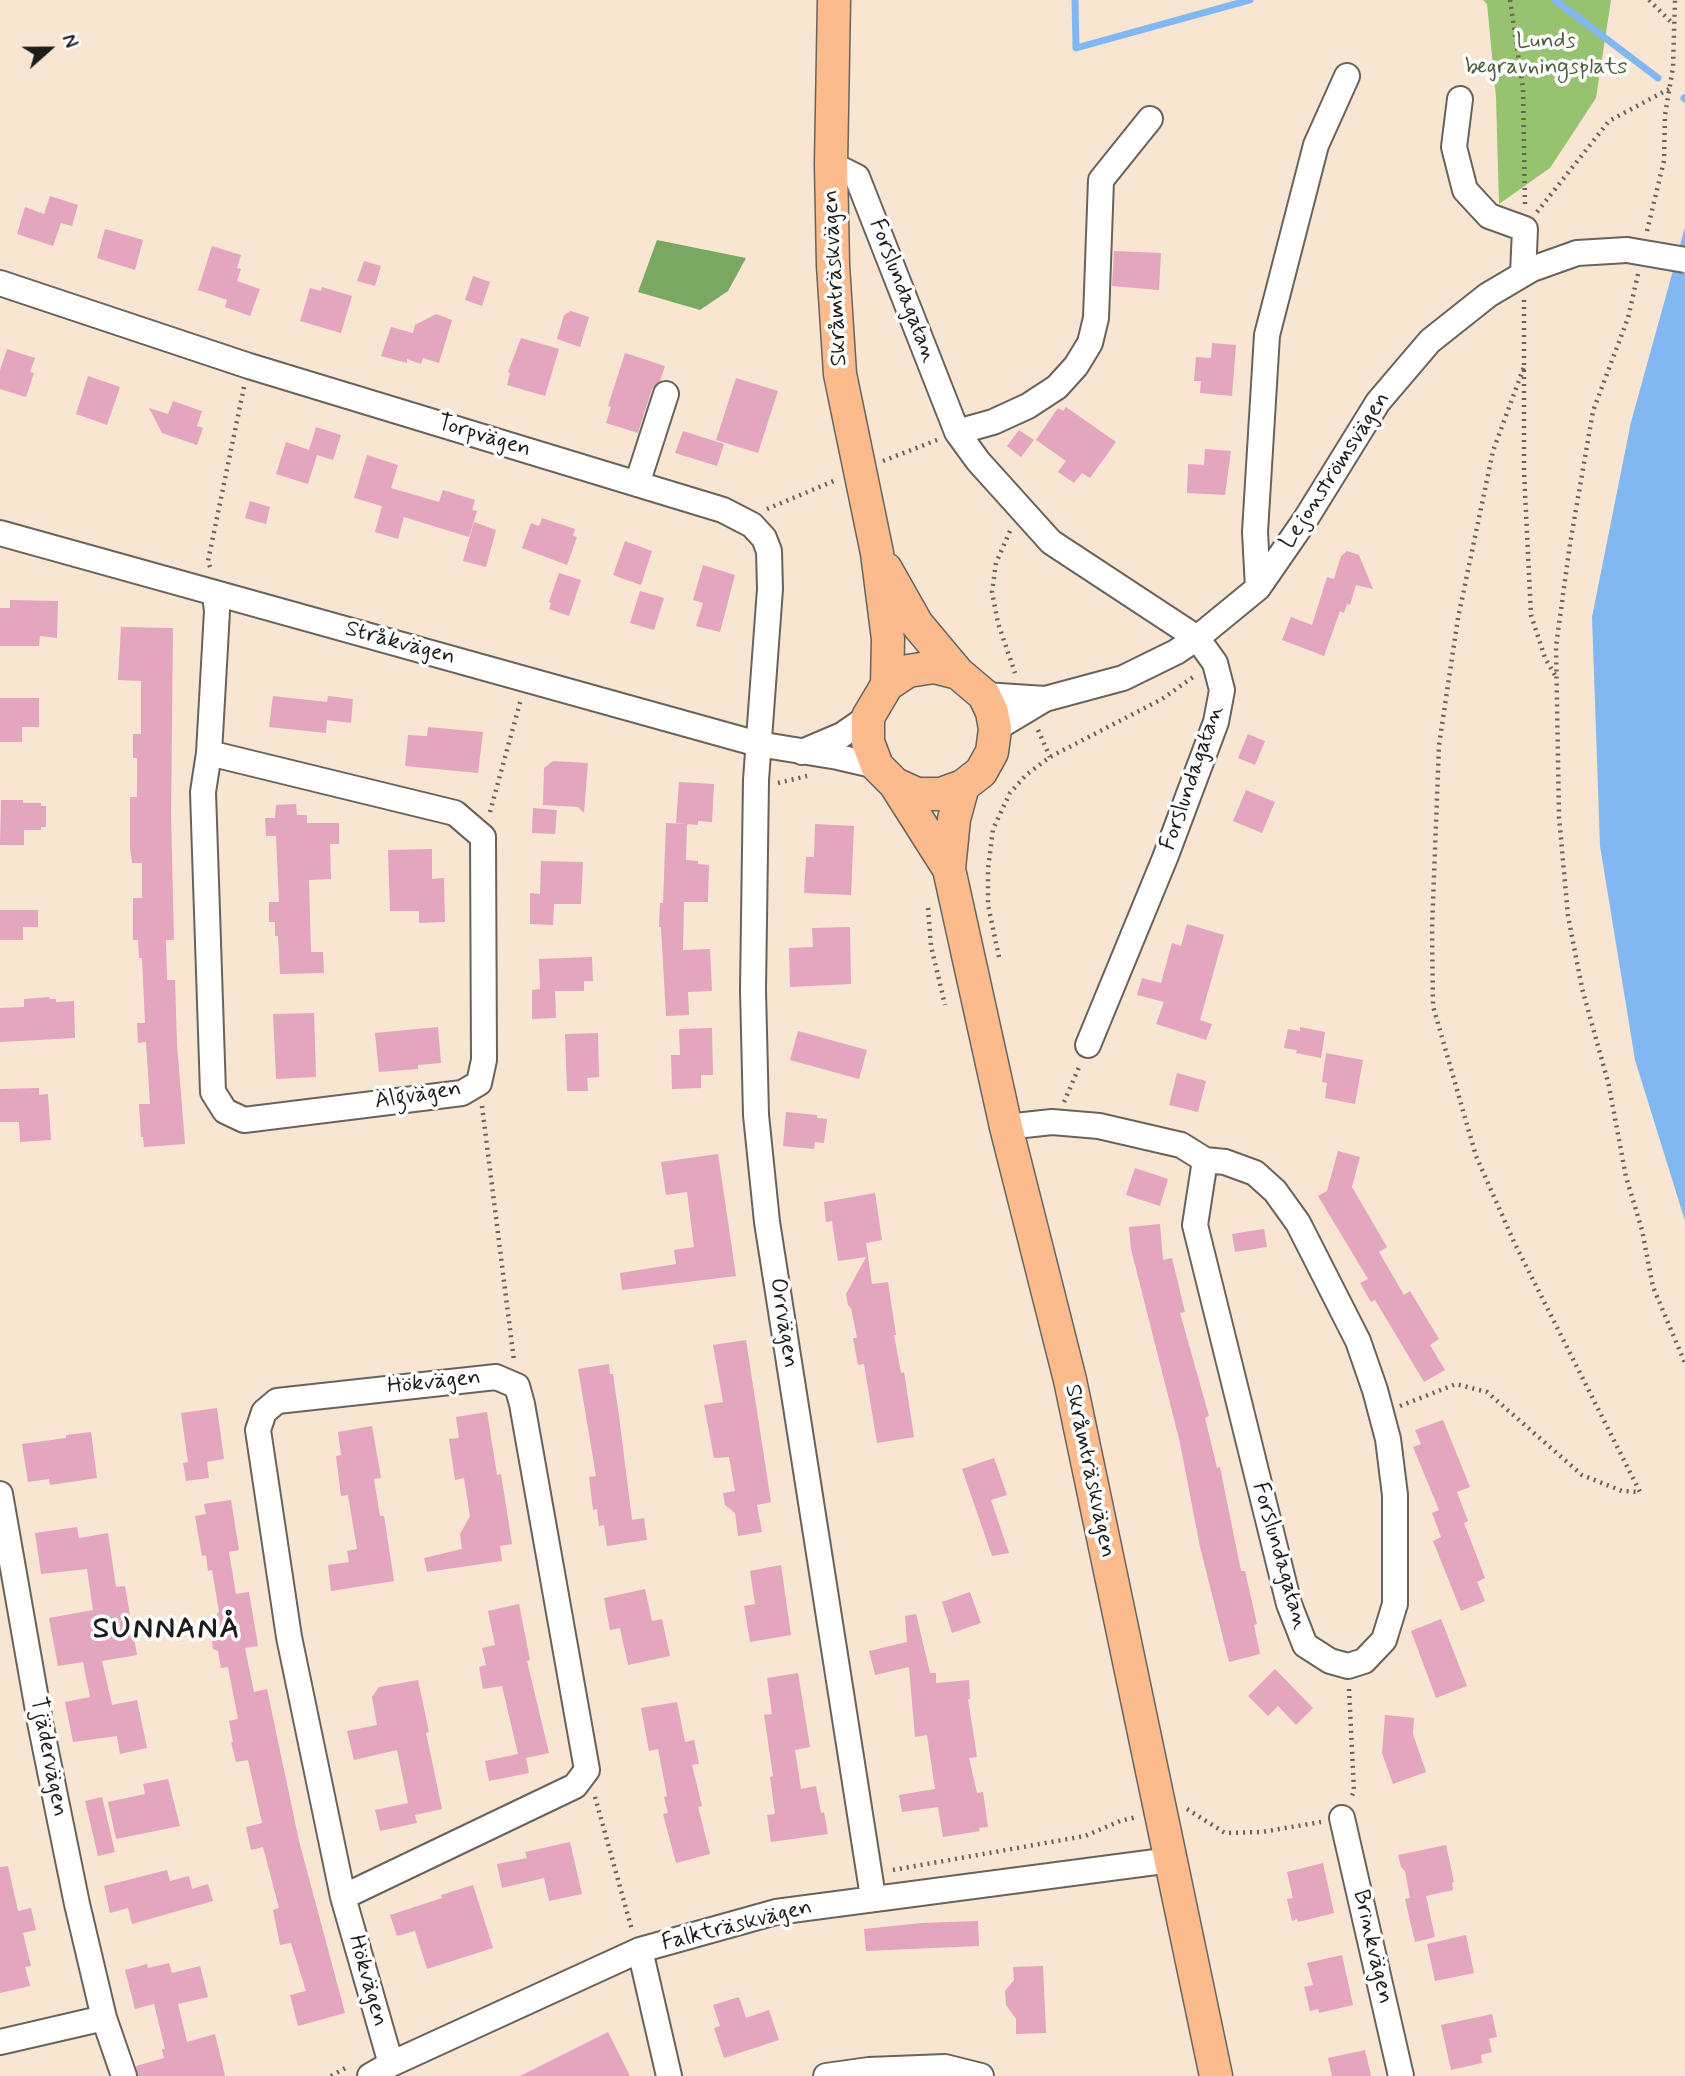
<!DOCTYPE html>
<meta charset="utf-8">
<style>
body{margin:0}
#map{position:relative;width:1685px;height:2076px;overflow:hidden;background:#f8e6d3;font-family:Mynerve,sans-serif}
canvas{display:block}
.north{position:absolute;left:14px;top:14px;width:70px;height:70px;-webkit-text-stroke:5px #fff;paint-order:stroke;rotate:69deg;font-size:19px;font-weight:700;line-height:28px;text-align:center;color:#1c1c1c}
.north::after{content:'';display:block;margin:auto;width:24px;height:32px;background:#1c1c1c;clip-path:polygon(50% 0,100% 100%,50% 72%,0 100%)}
</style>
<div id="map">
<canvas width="1685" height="2076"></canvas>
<div class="north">N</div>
</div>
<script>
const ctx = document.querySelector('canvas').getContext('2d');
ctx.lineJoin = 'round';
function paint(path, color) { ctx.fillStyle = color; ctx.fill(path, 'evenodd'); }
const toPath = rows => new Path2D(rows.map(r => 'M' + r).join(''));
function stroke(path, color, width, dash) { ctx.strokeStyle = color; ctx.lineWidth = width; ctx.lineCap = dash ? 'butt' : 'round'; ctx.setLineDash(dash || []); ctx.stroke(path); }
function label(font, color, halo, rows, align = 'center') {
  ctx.font = font + ' Mynerve,sans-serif'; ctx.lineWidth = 7; ctx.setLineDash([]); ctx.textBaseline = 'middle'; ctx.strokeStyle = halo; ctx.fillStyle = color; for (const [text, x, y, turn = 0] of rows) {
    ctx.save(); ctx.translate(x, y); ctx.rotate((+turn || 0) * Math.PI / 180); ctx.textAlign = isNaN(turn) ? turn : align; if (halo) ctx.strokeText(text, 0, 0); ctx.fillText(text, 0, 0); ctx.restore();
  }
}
paint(toPath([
 [1483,0,1611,0,1596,98,1550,168,1499,204,1496,97,1487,4]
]), '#97c270');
paint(toPath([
 [657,240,746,258,728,291,700,310,638,292]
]), '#79a862');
paint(toPath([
 [1685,227,1685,1221,1635,1060,1600,846,1592,617,1631,422]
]), '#82b8f1');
stroke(toPath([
 [1075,0,1076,48,1250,0],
 [1555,0,1658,78],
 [1684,98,1685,99]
]), '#82b8f1', 7);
paint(toPath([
 [50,196,78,205,72,226,61,223,53,246,17,234,25,207,44,214],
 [105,229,143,240,135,270,97,258],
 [212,246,241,255,237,268,241,269,237,281,260,289,250,316,225,307,227,300,198,290],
 [1114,251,1161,253,1159,290,1112,286],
 [364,261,381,266,375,286,357,281],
 [473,276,490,282,482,306,465,300],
 [322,287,352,296,341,333,300,321,310,288,321,291],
 [571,311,589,317,580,347,557,339,564,315],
 [436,314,452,320,439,363,423,358,421,364,407,359,407,363,381,356,391,327,413,333,415,325],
 [521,338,559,349,545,396,507,385,510,373,508,372],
 [1212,343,1236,345,1232,396,1200,393,1201,381,1194,381,1196,357,1211,358],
 [7,349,35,358,30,372,34,373,26,397,0,389,0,370],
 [625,353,665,366,660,381,652,389,638,433,606,423,611,407,608,406],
 [88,376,120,387,107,425,76,414],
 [736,378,778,391,758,453,716,440],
 [173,401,202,411,197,426,203,428,197,445,162,433,149,408,168,414],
 [1066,407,1116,442,1090,478,1082,473,1074,483,1058,472,1066,461,1036,440,1058,408,1063,411],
 [316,427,341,435,333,460,317,455,308,484,276,474,286,442,309,450],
 [1019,430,1034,440,1021,457,1007,446],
 [683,431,724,444,717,466,675,453],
 [1205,449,1231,451,1225,495,1187,493,1188,464,1204,465],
 [367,455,398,465,391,488,439,502,443,490,475,500,472,510,477,511,469,537,404,517,398,539,375,532,382,506,354,498],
 [250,501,270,507,266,524,245,518],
 [542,518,575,529,573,536,577,537,567,565,522,548,531,523,539,526],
 [474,522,496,530,486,567,463,561],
 [625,541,652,551,641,585,613,575],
 [1347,551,1359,555,1373,589,1356,585,1350,605,1347,604,1344,613,1340,611,1324,656,1282,640,1291,617,1312,625,1327,577,1334,579,1341,556],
 [703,565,735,575,720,632,696,626,703,603,693,600],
 [559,573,581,580,569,616,549,609,551,603,549,602],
 [640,591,664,598,654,630,630,623],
 [10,600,58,601,57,638,40,636,39,646,0,646,0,608,10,608],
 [121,627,173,628,171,816,174,940,166,940,167,980,175,980,177,1045,185,1144,144,1147,143,1137,141,1137,139,1104,150,1104,146,1042,138,1043,137,1023,145,1023,142,958,139,958,138,940,133,940,133,898,142,898,142,863,132,863,130,847,130,797,137,797,137,758,133,758,133,734,141,734,141,681,118,680],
 [273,696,327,702,328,696,353,699,351,723,327,720,326,733,269,727],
 [0,698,39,698,39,727,22,727,22,742,0,742],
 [428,727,483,732,478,773,405,766,408,735,427,736],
 [1248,734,1265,741,1255,765,1238,758],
 [553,761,588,763,584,813,578,807,543,805,544,768],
 [679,782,714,784,712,822,698,821,698,825,676,823],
 [1246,790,1275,802,1262,833,1233,821],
 [1,800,23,800,23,803,41,803,41,806,46,806,46,827,41,827,41,830,24,830,24,845,0,845],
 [296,804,297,815,307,815,307,823,339,823,339,844,330,844,331,879,309,880,311,952,323,952,324,973,280,974,278,936,275,936,275,922,269,922,269,902,279,902,276,836,266,836,265,818,275,818,276,805],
 [533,808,557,810,555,834,532,833],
 [666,823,687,824,686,860,698,861,698,864,709,865,708,902,684,902,683,950,710,949,712,991,688,992,689,1015,666,1016,661,927,659,927,660,903,663,903],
 [815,824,854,826,851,895,804,893,806,857,814,857],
 [432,849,432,879,444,878,445,922,419,923,419,911,390,911,388,850],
 [541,861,583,862,581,904,554,904,553,925,530,924,530,893,540,894],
 [0,910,38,910,38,927,23,927,23,940,0,940],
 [1187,924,1224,935,1200,1020,1212,1024,1206,1040,1156,1024,1164,1002,1137,995,1142,978,1161,983,1172,943,1181,946],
 [850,927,851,984,790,987,789,948,813,947,812,928],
 [592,957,593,981,584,981,584,991,555,991,556,1018,532,1019,532,990,540,989,539,959],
 [50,997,49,999,56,999,56,1002,74,1001,75,1038,0,1042,0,1008,24,1007,24,999],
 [314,1013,316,1077,276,1079,273,1014],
 [438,1027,441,1063,418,1065,418,1069,379,1072,375,1033],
 [1300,1027,1325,1032,1321,1058,1296,1053,1297,1050,1284,1048,1288,1029,1300,1031],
 [712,1028,713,1075,701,1075,701,1088,672,1089,671,1055,680,1055,679,1029],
 [798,1031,867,1050,859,1079,790,1060],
 [598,1033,599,1077,587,1078,588,1091,567,1091,565,1034],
 [1326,1053,1363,1060,1355,1104,1325,1098,1327,1083,1322,1082],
 [1177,1073,1206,1081,1198,1112,1169,1105],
 [39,1088,39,1095,48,1094,51,1140,20,1142,19,1122,0,1122,0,1089],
 [786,1112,817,1115,817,1118,827,1119,824,1143,815,1142,814,1149,783,1146],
 [1338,1151,1360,1157,1352,1187,1387,1247,1379,1252,1404,1295,1410,1291,1439,1339,1430,1345,1445,1370,1424,1382,1375,1300,1371,1302,1360,1283,1368,1279,1318,1196,1327,1191],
 [718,1154,736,1276,622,1290,620,1273,676,1264,674,1250,694,1247,687,1192,666,1195,661,1162],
 [1135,1168,1168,1179,1160,1206,1126,1195],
 [875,1193,882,1240,866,1243,872,1284,888,1282,896,1335,894,1335,901,1373,904,1372,914,1437,877,1443,864,1364,858,1365,853,1338,857,1338,851,1308,848,1305,846,1294,866,1257,838,1261,832,1221,826,1222,824,1202],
 [1160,1224,1163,1260,1172,1258,1185,1312,1180,1313,1209,1416,1205,1418,1217,1468,1220,1467,1241,1571,1245,1571,1257,1624,1254,1625,1260,1654,1229,1662,1200,1547,1180,1443,1131,1249,1129,1227],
 [1264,1229,1267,1247,1235,1252,1232,1234],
 [746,1340,771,1502,757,1505,762,1532,738,1536,735,1513,725,1505,723,1493,735,1491,729,1457,714,1458,704,1405,723,1402,713,1345],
 [609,1364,610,1374,613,1374,619,1416,632,1520,644,1518,647,1540,607,1546,604,1525,599,1526,597,1509,593,1510,589,1477,596,1476,578,1369],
 [217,1408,224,1459,207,1462,209,1478,186,1481,183,1463,188,1462,181,1413],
 [487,1412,497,1475,501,1474,512,1544,500,1546,502,1561,427,1572,424,1558,462,1549,460,1534,470,1516,464,1478,455,1480,449,1439,459,1438,456,1417],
 [1443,1420,1470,1487,1457,1492,1468,1521,1464,1523,1485,1578,1477,1582,1485,1601,1461,1611,1433,1541,1441,1537,1432,1513,1439,1510,1413,1447,1421,1444,1415,1430],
 [372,1426,381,1478,374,1479,380,1516,384,1516,394,1581,331,1591,328,1565,349,1562,347,1551,357,1549,348,1495,341,1496,336,1456,341,1455,338,1432],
 [91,1432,97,1478,50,1485,49,1479,28,1482,22,1444,66,1438,66,1435],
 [994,1458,1007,1495,991,1500,1009,1553,992,1556,962,1469],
 [231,1500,239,1550,229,1552,236,1594,249,1592,258,1646,245,1648,254,1692,267,1689,299,1841,345,2013,298,2026,290,1995,306,1991,291,1943,280,1945,273,1910,279,1908,263,1847,251,1850,246,1827,262,1823,248,1760,236,1762,231,1742,233,1742,229,1721,238,1719,228,1667,221,1668,218,1651,213,1649,210,1627,219,1611,212,1570,208,1571,206,1555,202,1556,195,1516,206,1514,204,1504],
 [77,1527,79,1538,108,1533,116,1587,125,1586,137,1655,102,1661,112,1705,137,1700,147,1748,120,1754,117,1736,73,1742,65,1702,90,1697,83,1662,58,1666,49,1618,93,1610,87,1569,41,1574,35,1533],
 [781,1565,791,1635,750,1642,744,1606,755,1604,750,1571],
 [645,1589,652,1621,662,1619,670,1656,628,1665,620,1628,610,1630,604,1598],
 [970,1592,981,1623,952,1633,942,1602],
 [519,1604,530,1660,527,1661,549,1753,526,1758,529,1773,489,1781,485,1761,518,1754,502,1686,483,1689,479,1667,486,1665,482,1648,495,1645,488,1611],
 [916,1614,930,1673,936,1673,936,1683,969,1680,970,1699,968,1699,977,1757,969,1758,977,1793,983,1792,988,1827,979,1828,980,1831,943,1837,938,1807,902,1812,899,1795,935,1789,927,1735,915,1737,909,1667,875,1675,869,1651,907,1642,905,1616],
 [1441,1619,1467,1686,1436,1698,1411,1631],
 [1275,1669,1313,1708,1296,1725,1278,1706,1268,1716,1248,1696],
 [798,1673,810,1747,795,1750,801,1789,816,1786,821,1813,824,1812,828,1834,771,1842,767,1815,775,1814,770,1777,773,1776,764,1715,772,1714,767,1678],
 [418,1680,429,1732,426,1733,442,1809,415,1815,417,1823,380,1831,375,1810,408,1803,397,1750,354,1760,347,1731,377,1725,372,1697,379,1687],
 [677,1702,685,1742,694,1740,699,1764,692,1765,702,1806,698,1807,710,1854,676,1863,663,1814,668,1813,664,1797,667,1796,658,1749,649,1751,641,1708],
 [1385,1715,1414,1718,1413,1734,1426,1772,1393,1784,1382,1753],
 [168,1779,180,1826,116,1839,108,1802,145,1794,143,1784],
 [102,1797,115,1852,98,1856,85,1801],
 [570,1842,582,1894,549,1901,544,1878,502,1888,497,1864,527,1858,525,1852],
 [1446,1845,1454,1882,1452,1883,1453,1890,1426,1896,1435,1937,1415,1942,1405,1899,1410,1898,1405,1871,1401,1867,1398,1855],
 [1323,1863,1334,1913,1298,1922,1297,1919,1292,1921,1287,1899,1293,1898,1287,1872],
 [8,1866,18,1911,31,1908,36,1930,23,1933,31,1966,25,1967,30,1986,0,1993,0,1867],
 [167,1870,170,1881,189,1876,192,1889,208,1884,213,1901,132,1924,128,1908,110,1913,104,1886],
 [473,1885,493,1948,427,1969,415,1931,397,1936,390,1915,442,1898,441,1895],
 [978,1921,979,1946,866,1951,864,1929,921,1923],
 [1466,1935,1474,1973,1435,1981,1427,1944],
 [1342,1955,1353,2005,1319,2013,1318,2009,1310,2011,1304,1987,1313,1985,1307,1963],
 [169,1963,172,1973,200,1966,208,1997,178,2004,187,2042,215,2034,225,2076,138,2076,136,2066,164,2058,162,2049,165,2049,154,2004,135,2009,125,1970,147,1964,148,1968],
 [1043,1966,1046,2033,1016,2034,1016,2019,1006,2005,1005,1991,1014,1980,1013,1967],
 [739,1997,746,2018,769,2010,779,2040,724,2058,714,2028,720,2026,713,2005],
 [1492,2014,1497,2037,1489,2039,1492,2052,1481,2055,1482,2063,1451,2070,1441,2025],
 [608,2032,630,2076,520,2076],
 [1365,2050,1371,2076,1332,2076,1328,2058]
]), '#e4a5bf');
const minor = toPath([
 [1460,99,1454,147,1465,190,1489,216,1525,229,1523,274],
 [831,164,857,177,957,432,978,461,1051,542,1197,638,1215,663,1222,690,1216,722,1165,858,1088,1045],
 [0,283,249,366,723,510,752,525,764,538,769,551,770,589,756,780,753,990,756,1115,767,1222,873,1897],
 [957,432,993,422,1028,406,1057,387,1076,366,1090,343,1096,318,1101,180,1150,119],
 [637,484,666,394],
 [0,533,758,744,838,757,877,766],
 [1258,588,1255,532,1267,335,1316,145,1347,76],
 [984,695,1045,699],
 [995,729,1045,699,1123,678,1176,652,1197,638,1258,588,1305,520,1378,402,1430,341,1488,295,1532,269,1577,253,1627,250],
 [802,752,842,735,868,717],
 [209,753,455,813,483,837,484,1060,479,1083,462,1093,244,1120,225,1111,213,1092,203,792,209,753,217,611,215,595],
 [1006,1127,1052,1122,1099,1126,1181,1145,1205,1160,1225,1162,1255,1173,1275,1191,1298,1223,1358,1341,1375,1390,1388,1439,1395,1495,1395,1604,1384,1640,1364,1661,1348,1666,1330,1661,1305,1645,1289,1604,1195,1225,1205,1160],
 [0,1494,40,1722,77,1904,104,2018,124,2076],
 [1342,1818,1401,2076],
 [343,1897,575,1786,587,1770,522,1404,517,1386,496,1377,277,1401,264,1412,258,1430,289,1637,343,1897,391,2064],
 [640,1950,669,2076],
 [0,2042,104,2018],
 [370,2076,391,2064,640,1950,776,1912,1171,1860],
 [826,2076,869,2070,945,2067,981,2076]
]);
const major = toPath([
 [834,0,831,164,833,265,840,374,877,553,888,639,887,685,868,717,868,742,877,766,895,784,917,794,941,794,963,786,981,772,992,752,995,729,992,712,984,695,958,673,934,667,908,671,887,685],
 [886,569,917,624,958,673],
 [895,784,949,869],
 [963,786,954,819,949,869,1006,1127,1070,1380,1216,2076]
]);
stroke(minor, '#69635c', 28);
stroke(major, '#69635c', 35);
stroke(toPath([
 [1510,0,1523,88,1525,207],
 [1649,0,1673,24],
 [1537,212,1609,121,1669,89],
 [1647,231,1664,161,1665,115,1673,67,1675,0],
 [1638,274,1628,318,1593,411,1570,544,1556,646,1559,817,1568,916,1582,988,1609,1086,1626,1177,1642,1230,1653,1287,1685,1363],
 [1524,300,1524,472,1531,615,1545,658,1556,677],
 [883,461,937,440],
 [767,509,836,480],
 [1010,531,996,563,992,592,998,623,1015,673],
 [210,567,208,561,244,387],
 [1038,730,1050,757],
 [778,783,807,776],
 [490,812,521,699],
 [928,908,931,946,945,1005],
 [999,957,988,905,988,869,993,829,1010,793,1026,775,1050,757,1162,699,1196,675],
 [1064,1102,1080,1065],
 [482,1106,514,1361],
 [1400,1406,1456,1384,1487,1392,1582,1475,1622,1491,1640,1492,1514,1242,1476,1156,1433,1006,1432,929,1439,745,1458,618,1493,451,1525,364],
 [1349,1689,1354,1791,1351,1798],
 [595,1797,632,1930],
 [1187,1809,1225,1833,1262,1832,1321,1822],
 [893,1870,1085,1836,1120,1821,1137,1817],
 [331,2076,349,2066]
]), '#69635c', 4.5, [2, 5]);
stroke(minor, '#fff', 24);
stroke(major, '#fbbb8c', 32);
const minorBridge = toPath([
 [1627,250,1685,260]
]);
stroke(minorBridge, '#69635c', 28, []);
stroke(minorBridge, '#fff', 24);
label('23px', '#4d5e3e', '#fff', [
 ["Lunds",1546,42],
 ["begravningsplats",1546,68]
]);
label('23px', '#1c1c1c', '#fff', [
 ["Skråmträskvägen",836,278,-93],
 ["Forslundagatan",902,291,69],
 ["Torpvägen",484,437,17],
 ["Lejonströmsvägen",1336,471,-57],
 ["Stråkvägen",400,644,15],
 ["Forslundagatan",1193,778,-71],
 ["Älgvägen",418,1096,-9],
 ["Orrvägen",783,1323,81],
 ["Hökvägen",434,1383,-6],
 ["Skråmträskvägen",1089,1471,78],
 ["Forslundagatan",1279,1556,74],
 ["Tjädervägen",48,1757,79],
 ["Falkträskvägen",737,1926,-14],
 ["Brinkvägen",1372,1947,77],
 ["Hökvägen",367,1981,74]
]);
ctx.letterSpacing = '2px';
label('bold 30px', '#1c1c1c', '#fff', [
 ["SUNNANÅ",167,1631]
]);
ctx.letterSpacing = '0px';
</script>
